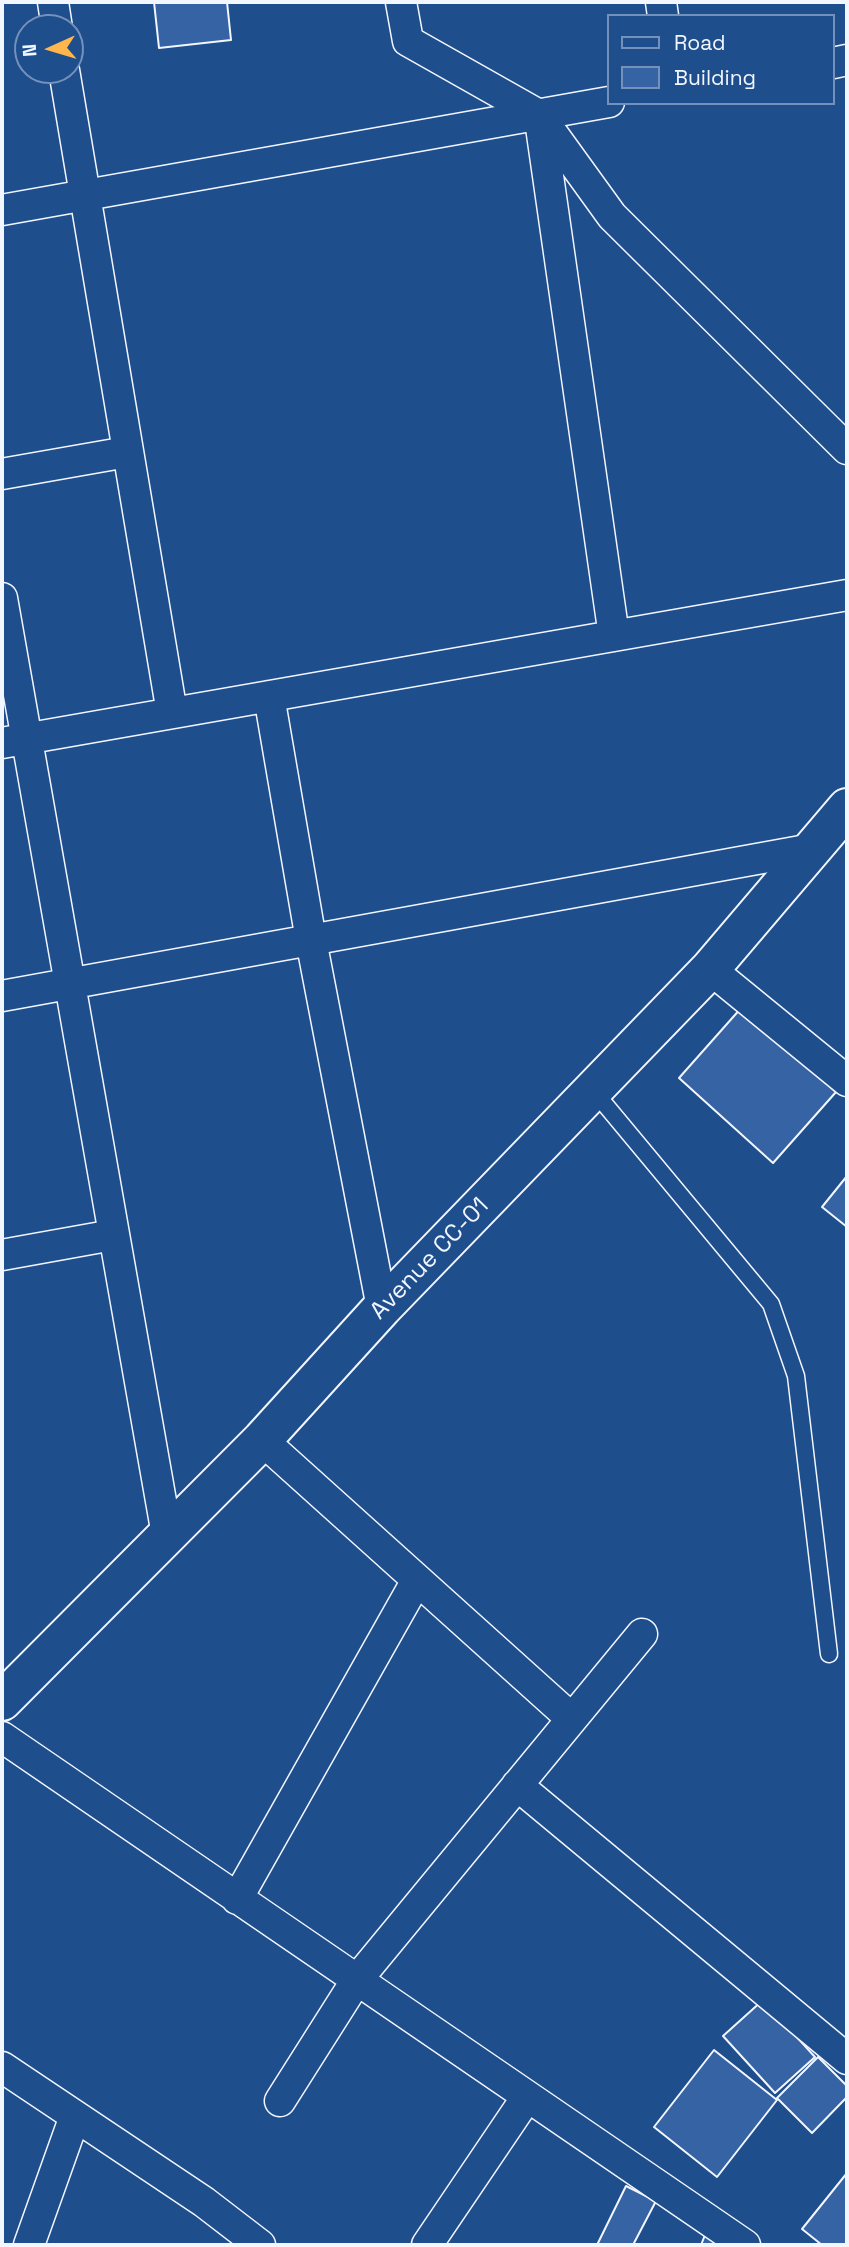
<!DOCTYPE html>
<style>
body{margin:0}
#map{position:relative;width:849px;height:2247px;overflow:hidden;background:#1f4e8c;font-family:"Space Grotesk",sans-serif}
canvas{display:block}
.frame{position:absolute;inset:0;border:4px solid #f2f6ff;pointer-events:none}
.legend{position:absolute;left:607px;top:14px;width:228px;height:91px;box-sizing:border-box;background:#1f4e8c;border:2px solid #7391ba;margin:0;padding:9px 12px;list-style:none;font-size:21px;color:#f2f6ff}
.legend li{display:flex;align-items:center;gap:14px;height:35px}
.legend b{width:35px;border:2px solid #7391ba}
.north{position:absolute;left:14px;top:14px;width:70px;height:70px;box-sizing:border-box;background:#1f4e8c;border:2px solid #7391ba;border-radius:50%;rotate:266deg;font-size:19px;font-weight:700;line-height:28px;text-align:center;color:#f2f6ff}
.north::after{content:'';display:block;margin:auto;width:24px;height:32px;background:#ffb74d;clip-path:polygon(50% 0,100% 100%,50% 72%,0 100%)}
</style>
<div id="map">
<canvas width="849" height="2247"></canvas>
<div class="frame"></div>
<ul class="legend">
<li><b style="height:9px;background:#1f4e8c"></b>Road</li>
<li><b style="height:19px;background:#3563a3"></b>Building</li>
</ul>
<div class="north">N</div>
</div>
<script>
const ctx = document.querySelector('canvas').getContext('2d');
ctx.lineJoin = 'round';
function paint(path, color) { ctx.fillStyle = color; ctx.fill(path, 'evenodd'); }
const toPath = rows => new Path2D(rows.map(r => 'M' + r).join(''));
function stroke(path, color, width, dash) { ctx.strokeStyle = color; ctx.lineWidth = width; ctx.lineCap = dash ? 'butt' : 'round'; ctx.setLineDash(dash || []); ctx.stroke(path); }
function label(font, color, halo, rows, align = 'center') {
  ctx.font = font + ' "Space Grotesk",sans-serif'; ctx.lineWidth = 5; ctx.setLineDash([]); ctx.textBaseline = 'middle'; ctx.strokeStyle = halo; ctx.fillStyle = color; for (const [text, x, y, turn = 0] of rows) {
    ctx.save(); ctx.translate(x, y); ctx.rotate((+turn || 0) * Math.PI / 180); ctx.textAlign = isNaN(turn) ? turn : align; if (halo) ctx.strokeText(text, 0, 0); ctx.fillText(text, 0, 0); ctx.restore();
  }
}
const building = toPath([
 [154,2,227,2,231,40,159,48,154,2],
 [742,1007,836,1092,773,1163,679,1078,742,1007],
 [847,1176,847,1227,822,1207,847,1176],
 [763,2000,815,2057,775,2093,723,2036,763,2000],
 [714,2050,777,2100,717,2177,654,2127,714,2050],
 [818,2057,847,2086,847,2097,812,2133,777,2098,818,2057],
 [847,2173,847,2245,822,2245,802,2229,847,2173],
 [626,2186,656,2201,633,2245,597,2245,626,2186],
 [705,2235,730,2245,701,2245,705,2235]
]);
paint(building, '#3563a3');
stroke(building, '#f2f6ff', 2);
const service = toPath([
 [593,1090,771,1304,796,1376,829,1654]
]);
const minor = toPath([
 [53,2,57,28],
 [401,2,408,41,539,115,612,216,847,449],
 [661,2,663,16],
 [833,63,847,60],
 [64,70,172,713],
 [540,120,614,636],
 [2,210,609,102],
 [2,474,127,452],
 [2,598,167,1535],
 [269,696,311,940,382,1308],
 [2,743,847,595],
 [710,969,847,1081],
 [2,996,812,849],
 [2,1255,113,1235],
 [262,1440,572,1719],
 [2,1737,745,2245],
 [517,1785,847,2059],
 [237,1899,417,1580],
 [2,2067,204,2202,260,2245],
 [280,2101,356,1981,642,1634],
 [29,2245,75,2116],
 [427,2245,527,2097]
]);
const primary = toPath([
 [2,1701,262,1440,382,1308,710,969,847,808]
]);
stroke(service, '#f2f6ff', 19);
stroke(minor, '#f2f6ff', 33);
stroke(primary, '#f2f6ff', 42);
stroke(service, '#1f4e8c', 16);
stroke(minor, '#1f4e8c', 30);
stroke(primary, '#1f4e8c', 38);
label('24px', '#f2f6ff', '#1f4e8c', [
 ["Avenue CC-01",430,1259,-46]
]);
</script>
